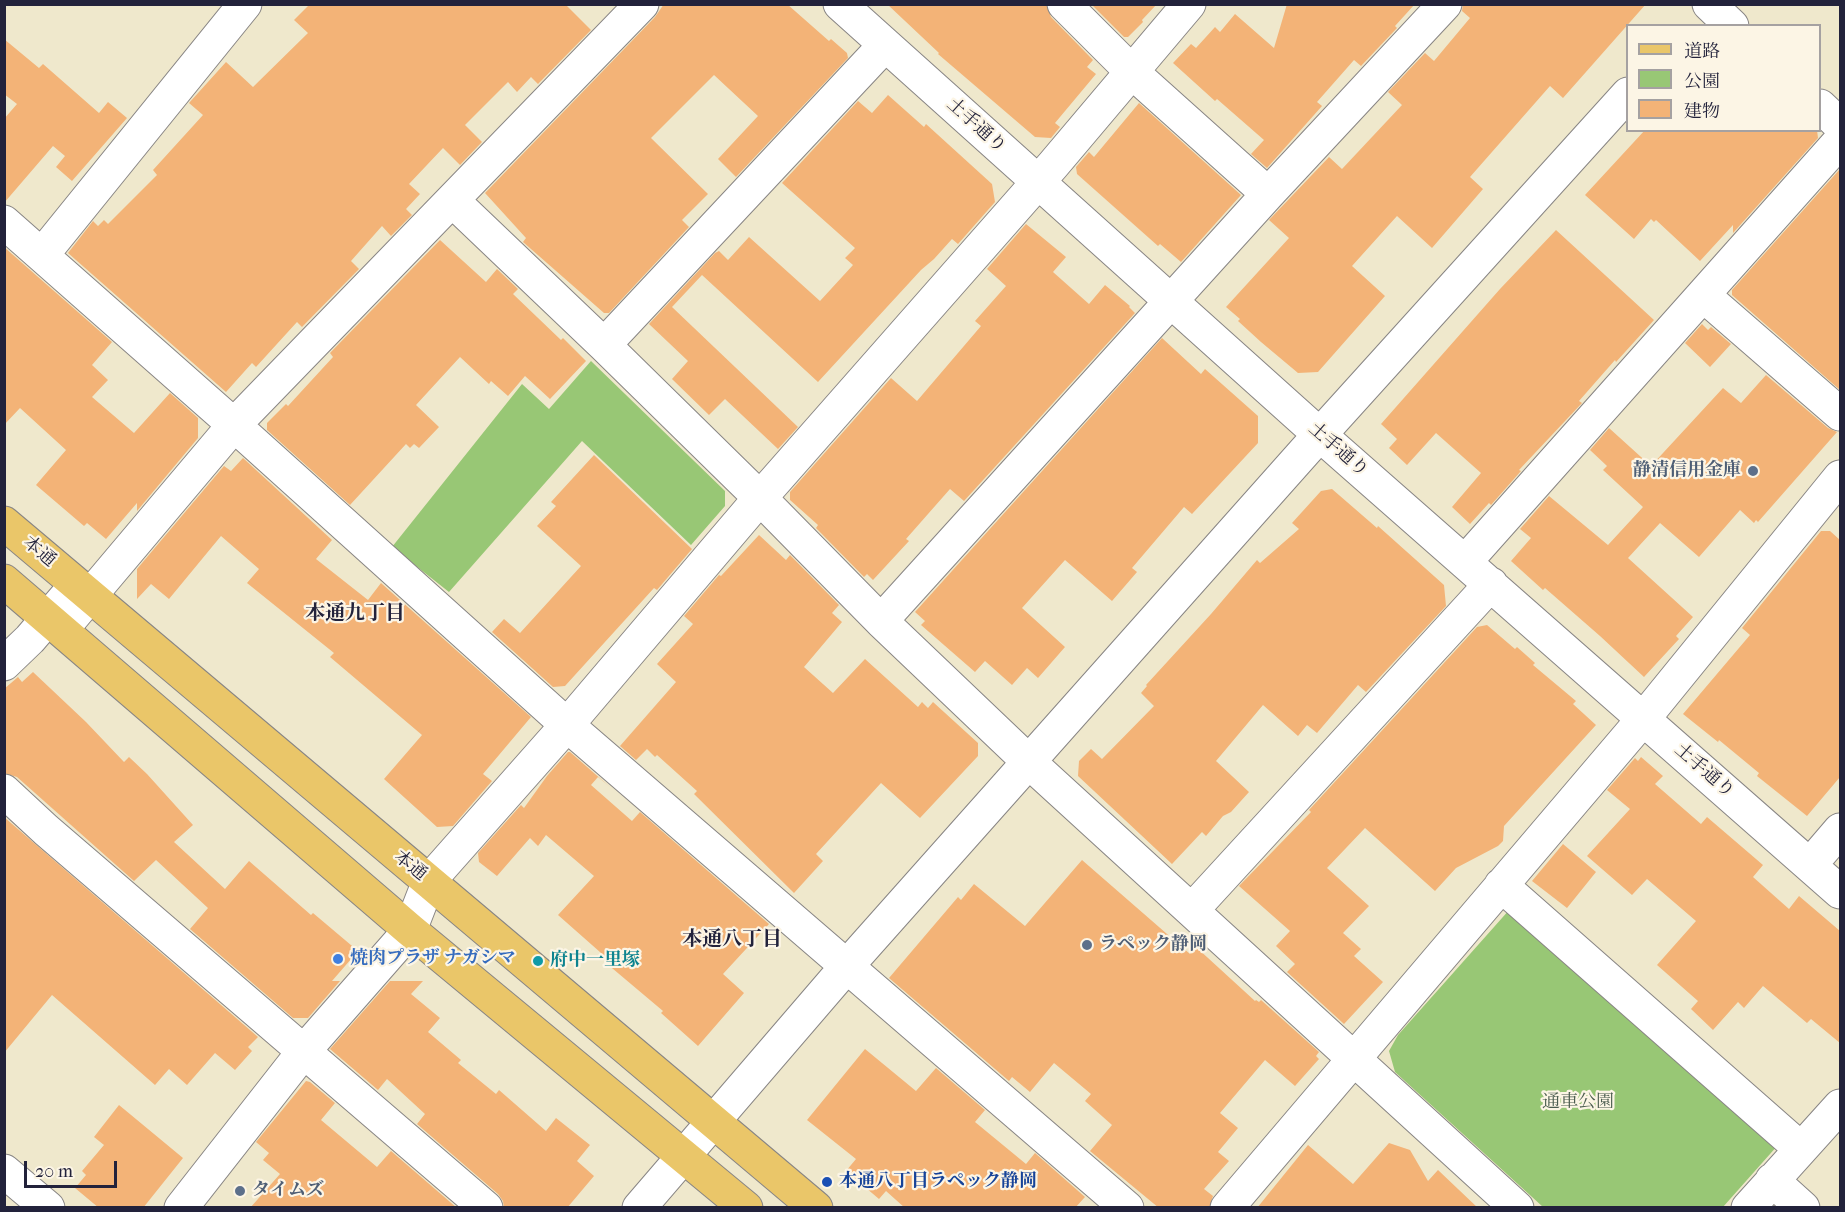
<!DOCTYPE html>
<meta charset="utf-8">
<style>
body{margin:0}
#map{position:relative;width:1845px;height:1212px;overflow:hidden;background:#efe8cc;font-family:"IM FELL French Canon","Noto Serif JP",serif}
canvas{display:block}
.frame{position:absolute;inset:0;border:6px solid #22223b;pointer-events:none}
.legend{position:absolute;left:1626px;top:24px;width:195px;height:108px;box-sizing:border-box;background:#fcf5e5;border:2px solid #a5a1a1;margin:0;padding:8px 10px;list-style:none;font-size:18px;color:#22223b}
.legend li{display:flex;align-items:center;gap:12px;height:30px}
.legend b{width:30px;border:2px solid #a5a1a1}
.scale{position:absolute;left:24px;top:1161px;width:93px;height:27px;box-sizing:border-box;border:3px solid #22223b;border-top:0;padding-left:8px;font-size:18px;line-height:21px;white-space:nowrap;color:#22223b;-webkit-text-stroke:4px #fcf5e5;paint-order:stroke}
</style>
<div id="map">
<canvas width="1845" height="1212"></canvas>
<div class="frame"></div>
<ul class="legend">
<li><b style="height:8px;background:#eac669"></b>道路</li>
<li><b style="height:16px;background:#98c775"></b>公園</li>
<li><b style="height:16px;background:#f3b377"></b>建物</li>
</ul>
<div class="scale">20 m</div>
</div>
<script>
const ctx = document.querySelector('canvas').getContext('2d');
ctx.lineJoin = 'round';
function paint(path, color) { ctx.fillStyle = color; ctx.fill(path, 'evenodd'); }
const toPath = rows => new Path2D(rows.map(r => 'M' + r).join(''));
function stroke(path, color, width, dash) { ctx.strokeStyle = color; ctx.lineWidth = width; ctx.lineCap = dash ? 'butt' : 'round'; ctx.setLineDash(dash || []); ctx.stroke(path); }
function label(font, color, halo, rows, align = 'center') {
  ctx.font = font + ' "IM FELL French Canon","Noto Serif JP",serif'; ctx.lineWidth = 4.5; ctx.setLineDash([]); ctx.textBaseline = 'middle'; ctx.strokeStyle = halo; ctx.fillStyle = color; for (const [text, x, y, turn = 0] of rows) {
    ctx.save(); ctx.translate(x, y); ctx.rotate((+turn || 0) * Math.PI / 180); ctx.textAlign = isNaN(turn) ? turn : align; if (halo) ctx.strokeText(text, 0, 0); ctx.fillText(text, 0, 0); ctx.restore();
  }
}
paint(toPath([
 [591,361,725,491,725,506,691,545,582,441,449,592,392,547,522,384,549,409],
 [1510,909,1778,1145,1723,1207,1543,1207,1395,1072,1389,1051,1398,1035]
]), '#98c775');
paint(toPath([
 [310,4,565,4,591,30,538,84,531,77,517,92,508,82,465,125,482,142,460,165,443,148,409,184,420,194,406,209,412,215,391,236,382,226,351,261,359,269,302,327,297,322,256,367,252,363,226,392,68,253,93,221,98,226,104,220,108,224,157,175,153,170,203,115,189,103,226,62,253,87,308,33,294,20],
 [664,4,787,4,829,41,831,39,847,53,848,58,736,177,718,159,758,116,714,75,651,138,708,194,682,220,689,227,609,313,604,313,523,242,526,238,485,193,655,17],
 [887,4,1046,4,1051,17,1093,60,1087,67,1096,74,1055,123,1060,127,1051,138,1035,137,938,54,939,53],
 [1091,4,1157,4,1142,20,1143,22,1128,37,1124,37],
 [1287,4,1415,4,1395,26,1397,28,1361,66,1354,60,1317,102,1322,106,1267,168,1251,154,1264,140,1217,99,1215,101,1173,63,1191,44,1196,48,1215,27,1220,32,1235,14,1274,48],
 [1463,4,1646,4,1563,98,1550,86,1470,177,1483,189,1432,248,1397,216,1352,266,1385,296,1318,372,1298,373,1261,342,1238,321,1240,319,1226,307,1289,238,1269,220,1329,157,1342,169,1402,105,1388,92,1425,53,1434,61,1470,18,1462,11],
 [4,39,39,68,43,64,99,113,108,102,127,118,72,181,56,167,65,156,53,146,4,203,4,119,17,104,4,94],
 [888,95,924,127,926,124,992,184,995,202,958,244,952,239,934,259,921,270,818,382,702,275,672,307,798,427,778,449,725,399,709,415,672,379,688,361,649,324,715,253,719,251,728,260,749,237,820,301,853,265,845,258,855,248,782,183,858,101,872,113],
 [1139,103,1241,195,1181,262,1160,244,1158,246,1077,174,1076,167,1089,152,1094,157],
 [1645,130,1817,130,1818,138,1733,233,1733,225,1700,261,1656,220,1654,222,1651,219,1634,239,1585,195],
 [1840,169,1840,390,1732,295,1732,290],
 [1026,224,1066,257,1053,272,1089,304,1105,285,1130,306,1129,307,1135,313,964,501,950,489,906,539,909,541,873,580,867,574,864,577,816,528,818,525,790,500,790,492,891,378,917,401,981,326,975,321,1006,286,987,269],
 [1556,230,1654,320,1616,362,1615,360,1579,401,1582,403,1519,470,1521,471,1491,505,1489,503,1470,524,1452,507,1481,473,1436,433,1407,465,1389,448,1397,439,1381,424,1500,289],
 [440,240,486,282,497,269,518,289,513,294,561,340,563,338,586,361,550,399,525,376,508,396,491,381,489,384,460,357,416,405,439,427,419,448,414,444,410,448,406,444,350,505,267,430,267,423,286,404,288,406,333,357,330,353],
 [4,247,112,342,92,365,108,380,92,397,134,433,170,393,198,418,198,438,137,511,137,503,106,539,87,523,84,526,36,485,66,450,20,408,4,425],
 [1702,324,1708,330,1711,327,1731,344,1710,367,1685,343],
 [1162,338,1201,374,1205,369,1258,416,1258,443,1192,514,1184,507,1132,568,1137,572,1112,601,1065,560,1022,608,1065,647,1038,678,1027,668,1012,685,985,661,975,672,921,625,925,621,915,612],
 [1766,375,1828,428,1837,432,1758,522,1756,520,1754,523,1740,510,1699,557,1660,523,1628,558,1693,617,1676,636,1679,639,1644,677,1600,636,1545,588,1543,590,1511,561,1531,538,1520,529,1549,496,1608,545,1643,507,1603,470,1607,466,1590,450,1609,428,1651,466,1723,388,1741,403],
 [594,455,692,549,657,590,654,588,565,686,553,687,492,632,504,619,520,633,581,566,537,526,556,506,551,502],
 [243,458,332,540,316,559,368,600,381,583,531,717,483,774,492,781,453,826,437,827,384,779,422,735,330,657,334,653,247,583,259,569,221,536,169,599,151,584,137,599,137,569,224,466,231,471],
 [1332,489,1377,528,1378,526,1444,585,1446,606,1366,692,1358,685,1317,733,1307,725,1298,736,1263,705,1216,761,1249,792,1231,812,1223,816,1206,836,1202,832,1172,864,1078,776,1079,761,1091,749,1102,759,1154,706,1141,693,1147,686,1146,685,1211,614,1257,560,1260,563,1299,529,1292,523,1321,491],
 [1821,531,1830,531,1840,540,1840,777,1807,816,1757,776,1759,773,1719,740,1718,742,1683,714,1750,635,1742,628],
 [759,535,786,560,790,555,839,605,832,613,842,622,804,667,833,693,865,659,918,707,922,702,928,708,933,702,978,743,978,756,920,818,881,783,816,854,823,861,794,893,694,794,697,791,657,755,655,757,647,749,636,760,620,746,676,682,657,664,693,624,684,616,719,575,721,576],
 [1487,625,1515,649,1517,647,1535,663,1533,665,1576,701,1573,704,1596,725,1504,826,1503,841,1498,846,1456,868,1435,891,1365,828,1327,868,1369,906,1343,933,1361,949,1354,956,1383,982,1344,1024,1287,972,1295,964,1276,946,1290,931,1239,886,1311,812,1309,810,1477,627],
 [33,672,86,722,124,762,129,757,147,774,193,825,174,842,225,889,249,861,311,915,313,913,358,951,332,981,340,981,308,1018,293,1018,190,929,208,908,156,860,134,881,17,777,4,773,4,689,18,677,22,682],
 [568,752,570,752,610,787,598,777,591,785,632,821,640,812,769,924,723,974,744,993,698,1046,661,1013,663,1011,606,963,609,960,558,915,594,876,546,835,538,846,530,838,497,876,479,862,478,853,521,805,524,808,547,776],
 [1641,757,1663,776,1655,784,1701,824,1707,817,1763,865,1753,877,1789,909,1799,896,1840,931,1840,1043,1811,1019,1807,1023,1763,986,1744,1008,1738,1002,1713,1030,1691,1009,1698,1001,1657,965,1696,921,1647,879,1632,895,1587,856,1630,809,1607,790,1635,758,1638,761],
 [4,817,258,1037,248,1047,252,1051,235,1070,215,1053,187,1085,169,1069,155,1085,52,995,4,1053],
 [1563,844,1596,872,1567,908,1532,881],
 [1082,860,1190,954,1196,947,1255,1001,1256,1000,1259,1002,1261,1000,1319,1052,1316,1056,1319,1059,1295,1086,1265,1060,1220,1113,1238,1128,1218,1152,1229,1161,1204,1189,1213,1196,1209,1208,1159,1208,1090,1151,1112,1125,1085,1101,1091,1094,1054,1063,1030,1092,1012,1077,1009,1081,889,978,958,897,961,900,974,884,1025,926],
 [390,981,423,981,411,994,440,1018,428,1032,461,1060,458,1063,496,1094,499,1090,546,1131,556,1118,590,1145,577,1161,594,1176,567,1208,504,1208,503,1201,498,1194,417,1124,425,1114,387,1079,378,1090,330,1049],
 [865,1049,916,1091,936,1068,985,1110,975,1122,1026,1164,1035,1153,1085,1197,1075,1208,905,1208,886,1191,879,1199,846,1171,856,1159,807,1120],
 [306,1081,310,1082,335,1103,321,1120,377,1167,391,1151,457,1208,250,1208,280,1174,263,1160,269,1153,256,1142],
 [119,1105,183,1158,143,1208,99,1208,75,1188,86,1175,82,1171,104,1145,94,1137],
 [1389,1143,1410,1150,1428,1181,1438,1170,1478,1208,1257,1208,1308,1145,1353,1184]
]), '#f3b377');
const minor = toPath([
 [840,4,1320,435,1840,892],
 [1064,4,1132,72,1268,194],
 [1709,4,1732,26],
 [1820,106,1840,125],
 [453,201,604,345,760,498,881,621,1029,762,1517,1208],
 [4,222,234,425,567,725,1127,1208],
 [42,255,245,4],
 [1703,295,1840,414],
 [604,345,885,45],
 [1465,562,1840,141],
 [881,621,1268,194,1445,4],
 [62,629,234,425,642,4],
 [4,664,30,639,66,597],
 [4,791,46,830,486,1208],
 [1810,865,1840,830],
 [1501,885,1801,1149],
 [1192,910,1491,584],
 [4,1171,48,1208],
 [1772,1180,1803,1208],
 [181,1208,304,1051,410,930,429,881,567,725,760,498,1053,165,1189,4],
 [639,1208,847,966,1306,450,1628,94],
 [1227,1208,1644,718,1840,477],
 [1748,1208,1840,1106]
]);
const major = toPath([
 [4,523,816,1208],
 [4,581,410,930,746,1208]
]);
stroke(minor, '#888584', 35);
stroke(major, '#888584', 35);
stroke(minor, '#fff', 33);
stroke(major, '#eac669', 33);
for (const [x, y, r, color] of [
 [1753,471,6,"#5c6f8a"],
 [1087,945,6,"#5c6f8a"],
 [338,959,6,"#3f7fe0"],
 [538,961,6,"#0f9aa8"],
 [827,1182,6,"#1a4fb4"],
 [240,1191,6,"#5c6f8a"]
]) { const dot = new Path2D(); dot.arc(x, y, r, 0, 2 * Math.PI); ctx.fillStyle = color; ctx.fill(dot); stroke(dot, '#fcf5e5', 2); }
label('18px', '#22223b', '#fcf5e5', [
 ["土手通り",976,126,42],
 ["土手通り",1338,450,41],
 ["本通",39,552,40],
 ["土手通り",1704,771,41],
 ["本通",410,866,39]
]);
label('bold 18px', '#4e5e75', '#fcf5e5', [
 ["静清信用金庫",1741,471,"right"],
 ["ラペック静岡",1099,945],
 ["タイムズ",252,1191]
], 'left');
label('bold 18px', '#366cbe', '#fcf5e5', [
 ["焼肉プラザ ナガシマ",350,959]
], 'left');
label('bold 18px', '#0d838f', '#fcf5e5', [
 ["府中一里塚",550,961]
], 'left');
label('18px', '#4b5c4f', '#fcf5e5', [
 ["通車公園",1578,1103]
]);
label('bold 18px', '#164399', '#fcf5e5', [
 ["本通八丁目ラペック静岡",839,1182]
], 'left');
label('bold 20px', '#22223b', '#fcf5e5', [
 ["本通九丁目",355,614],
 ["本通八丁目",732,940]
]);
</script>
